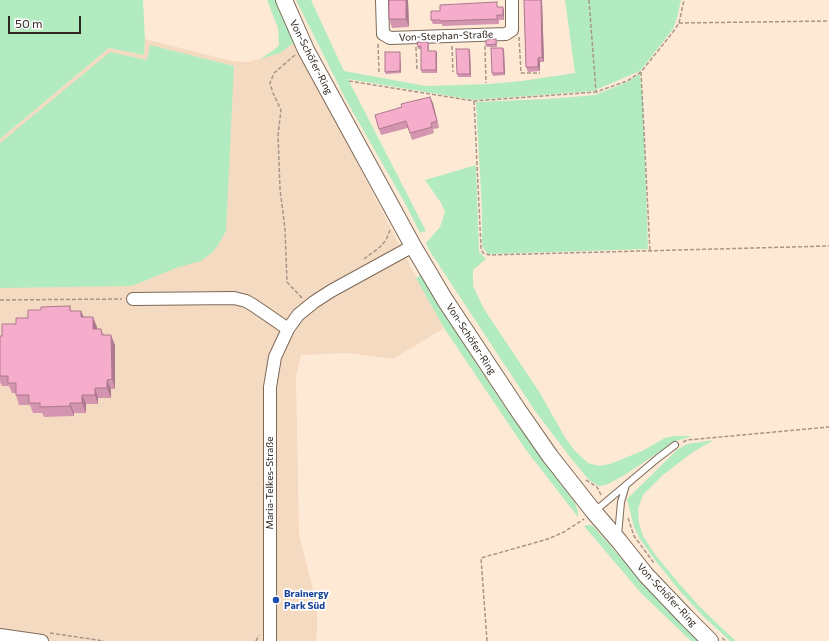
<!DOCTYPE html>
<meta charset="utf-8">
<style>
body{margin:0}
#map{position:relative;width:829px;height:641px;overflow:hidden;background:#fee9d5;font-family:Commissioner,sans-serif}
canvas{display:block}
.scale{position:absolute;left:8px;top:16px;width:73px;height:18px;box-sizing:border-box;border:2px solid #2f2720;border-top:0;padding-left:5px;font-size:12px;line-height:14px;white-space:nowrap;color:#2f2720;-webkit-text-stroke:3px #fff;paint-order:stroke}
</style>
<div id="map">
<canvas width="829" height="641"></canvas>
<div class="scale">50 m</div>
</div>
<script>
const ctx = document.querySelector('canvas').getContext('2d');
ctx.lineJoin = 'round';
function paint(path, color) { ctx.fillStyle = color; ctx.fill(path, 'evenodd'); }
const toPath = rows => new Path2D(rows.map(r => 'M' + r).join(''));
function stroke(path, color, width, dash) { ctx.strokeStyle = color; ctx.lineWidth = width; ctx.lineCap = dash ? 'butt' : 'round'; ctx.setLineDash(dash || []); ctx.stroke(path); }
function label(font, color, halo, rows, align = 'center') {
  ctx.font = font + ' Commissioner,sans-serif'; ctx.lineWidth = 3.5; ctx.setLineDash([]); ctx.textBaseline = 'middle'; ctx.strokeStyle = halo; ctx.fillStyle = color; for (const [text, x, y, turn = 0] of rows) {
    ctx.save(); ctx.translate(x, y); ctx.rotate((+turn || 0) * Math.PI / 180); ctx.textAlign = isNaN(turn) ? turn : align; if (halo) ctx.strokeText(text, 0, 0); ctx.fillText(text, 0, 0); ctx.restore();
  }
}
paint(toPath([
 [145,39,232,61,248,62,280,53,295,42,416,277,444,328,393,359,347,353,301,355,296,376,299,534,317,605,317,634,316,641,0,641,0,139,109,48,144,55]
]), '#f5dac2');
paint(toPath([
 [0,0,143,0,145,39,144,55,109,48,0,139],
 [267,0,277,0,295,42,280,53,260,59,274,50,279,45,278,28],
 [296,0,311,0,344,71,426,86,489,84,522,81,575,73,565,0,681,0,677,18,673,29,640,71,593,91,474,100,348,79,426,231,420,233,406,205,345,98],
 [150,45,234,66,226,231,218,245,212,253,201,261,176,268,132,286,0,288,0,143,110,52,147,60],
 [640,74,643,102,648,249,489,254,485,251,482,245,482,210,476,102,547,99,595,95,625,83],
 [476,165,479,252,486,259,473,270,473,286,484,309,540,393,566,439,576,452,588,463,599,466,610,464,642,451,665,438,674,436,692,436,676,441,623,476,606,485,599,486,589,480,570,457,535,411,429,250,426,243,440,227,445,212,441,203,425,180],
 [423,274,475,362,507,410,575,503,578,511,578,517,526,450,444,328,416,278],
 [714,440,693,452,663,475,643,495,638,509,639,523,643,536,654,553,676,580,700,607,724,630,736,641,730,641,703,616,678,589,655,560,640,539,634,527,627,499,678,449,687,444],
 [589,525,593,526,664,607,700,641,691,641,641,593,584,526]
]), '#b3ebc0');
const service = toPath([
 [595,511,658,458,675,445],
 [618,535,621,502,626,485]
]);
const minor = toPath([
 [382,0,383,34,390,38,506,34,512,30,512,0],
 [133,299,234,298,246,301,253,305,288,329],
 [0,635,42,641],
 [270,641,270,387,275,357,288,329,298,315,314,302,331,291,413,246]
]);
const secondary = toPath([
 [284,0,306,50,413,246,445,300,518,410,550,456,594,512,619,541,646,575,686,617,710,641]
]);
stroke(service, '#7c6a59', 8);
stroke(minor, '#7c6a59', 14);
stroke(secondary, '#7c6a59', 18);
stroke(toPath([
 [589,0,596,92,627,81,641,72,673,32,679,23,684,0],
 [679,23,829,21],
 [519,37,521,73,540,73],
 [378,44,379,72],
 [452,46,453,72],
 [485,46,486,83],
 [416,47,417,70],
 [295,55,274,73,270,83,273,93,281,110,278,135,280,189,285,229,287,282,302,298],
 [641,72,650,252],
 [349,81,474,101,596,92],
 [474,101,481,248,483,253,490,255,829,246],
 [364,259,380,247,386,240,390,230],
 [0,300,122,299],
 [683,442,687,440,829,427],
 [586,480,597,487,601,495],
 [628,518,634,536,654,563],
 [50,633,104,641],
 [722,638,726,641],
 [256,641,259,635],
 [487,641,481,558,548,539,564,532,584,519]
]), '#a59687', 1.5, [4, 2]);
stroke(service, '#fff', 6);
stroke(minor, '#fff', 12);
stroke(secondary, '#fff', 16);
paint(toPath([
 [389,0,408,0,409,27,392,28,389,19],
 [524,0,542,0,544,62,540,62,540,71,528,72,526,67],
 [498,7,503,7,504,12,504,20,499,20,499,24,442,26,442,24,433,24,431,20],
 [428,42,429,44,429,51,436,51,437,53,437,73,422,73,421,70,421,49,418,49,418,47],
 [497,42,497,47,487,47,486,45],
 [469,49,470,51,471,77,458,77,457,74],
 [504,50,505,75,493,76,492,73],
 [400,52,400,54,401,73,386,74,385,72],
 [433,103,439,128,433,129,434,133,412,140,408,128,381,135,379,129],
 [70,306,71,311,81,311,84,317,97,327,97,329,101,329,104,335,115,345,115,389,111,389,111,398,98,398,98,404,86,404,86,413,74,413,74,416,44,417,42,413,33,413,30,405,19,405,16,395,16,393,12,393,9,386,2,386,0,382,0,336,2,336,16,324,41,310]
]), '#d395af');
paint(toPath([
 [406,0,408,0,409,27,406,19],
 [541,0,542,0,544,62,542,57],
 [503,7,504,12,504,20,503,15],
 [503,48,504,50,505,75,504,73],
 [469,49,470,51,471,77,470,74],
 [436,51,437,53,437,73,436,70],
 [400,52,400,54,401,73,400,71],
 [538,58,540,62,540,71,538,67],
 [430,97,433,103,439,128,437,121],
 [81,311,85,321,81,317],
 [93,317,97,327,97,339,93,329],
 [111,335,115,345,115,389,112,379],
 [107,380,111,389,111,398,107,388],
 [95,388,98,398,98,404,95,395],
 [82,395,86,404,86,413,82,403],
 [70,403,74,413,74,416,70,406]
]), '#ac798e');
const building = toPath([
 [389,0,406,0,406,19,389,19,389,0],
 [524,0,541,0,542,57,538,58,538,67,526,67,524,0],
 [497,2,497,7,503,7,503,15,497,15,497,19,441,21,440,20,431,20,431,11,440,11,440,5,497,2],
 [496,39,496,44,486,45,486,40,496,39],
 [417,42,428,42,428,51,436,51,436,70,421,70,421,46,418,47,417,42],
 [491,48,503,48,504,73,492,73,491,48],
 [456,49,469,49,470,74,457,74,456,49],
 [385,52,400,52,400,71,385,72,385,52],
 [430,97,437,121,431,123,432,127,410,133,406,121,379,129,375,115,402,107,401,104,430,97],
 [70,306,70,311,81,311,81,317,93,317,93,329,101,329,102,335,111,335,112,379,107,380,107,388,95,388,95,395,82,395,82,403,70,403,70,406,40,407,40,403,29,403,29,395,16,395,16,383,8,383,8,376,0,376,0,336,2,336,2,324,16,324,16,318,28,318,28,310,41,310,41,307,70,306]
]);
paint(building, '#f5adcb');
stroke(building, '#ac798e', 1);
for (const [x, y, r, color] of [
 [276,600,4,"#1a4fb4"]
]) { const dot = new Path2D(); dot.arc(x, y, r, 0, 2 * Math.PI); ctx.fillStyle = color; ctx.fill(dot); stroke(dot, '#fff', 1.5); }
label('10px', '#2f2720', '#fff', [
 ["Von-Stephan-Straße",446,36,-2],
 ["Von-Schöfer-Ring",311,57,63],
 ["Von-Schöfer-Ring",471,339,57],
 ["Maria-Telkes-Straße",270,483,-90],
 ["Von-Schöfer-Ring",667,595,47]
]);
label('bold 10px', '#164399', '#fff', [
 ["Brainergy",284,594],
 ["Park Süd",284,606]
], 'left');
</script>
